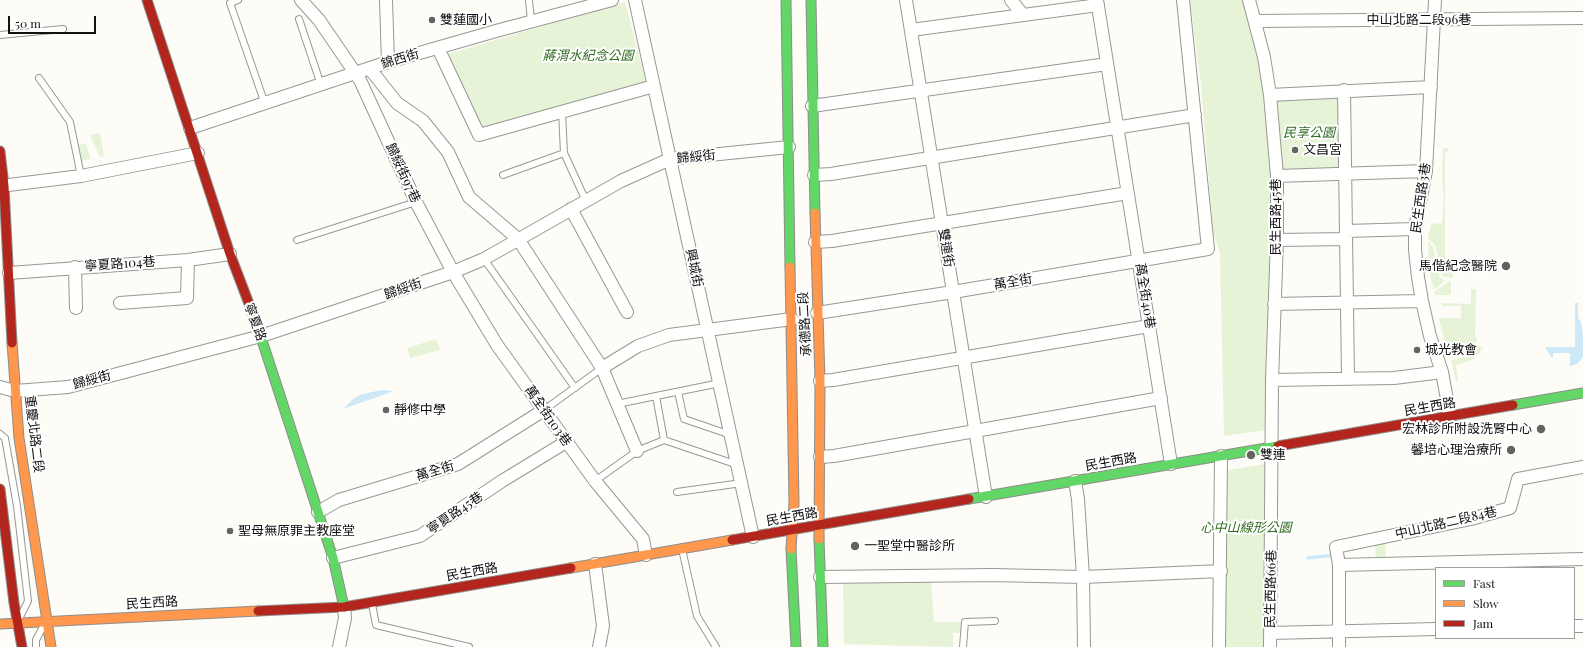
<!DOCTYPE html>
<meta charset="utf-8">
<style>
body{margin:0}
#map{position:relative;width:1583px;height:647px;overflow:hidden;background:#fdfcf7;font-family:"Playfair Display",serif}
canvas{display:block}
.legend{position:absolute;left:1435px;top:567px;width:140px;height:72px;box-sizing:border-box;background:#fff;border:1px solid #a0a0a0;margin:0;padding:5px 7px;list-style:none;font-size:12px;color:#111}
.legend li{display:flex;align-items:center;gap:8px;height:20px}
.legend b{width:20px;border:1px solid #a0a0a0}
.scale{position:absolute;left:8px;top:16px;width:88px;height:18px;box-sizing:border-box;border:2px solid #111;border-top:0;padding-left:5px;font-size:12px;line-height:14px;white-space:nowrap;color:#111;-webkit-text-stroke:3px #fff;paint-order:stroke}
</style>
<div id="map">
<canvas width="1583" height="647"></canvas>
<ul class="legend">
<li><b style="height:5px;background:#63d668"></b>Fast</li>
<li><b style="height:5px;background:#ff974d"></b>Slow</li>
<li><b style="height:5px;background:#b3261e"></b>Jam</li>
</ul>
<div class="scale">50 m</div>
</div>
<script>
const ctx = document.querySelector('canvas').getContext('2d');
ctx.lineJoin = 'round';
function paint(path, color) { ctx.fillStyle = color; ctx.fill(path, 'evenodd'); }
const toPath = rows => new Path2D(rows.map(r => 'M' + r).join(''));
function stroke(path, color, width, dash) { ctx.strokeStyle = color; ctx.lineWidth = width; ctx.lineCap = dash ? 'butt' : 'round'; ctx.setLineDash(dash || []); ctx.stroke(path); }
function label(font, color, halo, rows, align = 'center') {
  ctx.font = font + ' "Playfair Display","Noto Sans TC",serif'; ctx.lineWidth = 4; ctx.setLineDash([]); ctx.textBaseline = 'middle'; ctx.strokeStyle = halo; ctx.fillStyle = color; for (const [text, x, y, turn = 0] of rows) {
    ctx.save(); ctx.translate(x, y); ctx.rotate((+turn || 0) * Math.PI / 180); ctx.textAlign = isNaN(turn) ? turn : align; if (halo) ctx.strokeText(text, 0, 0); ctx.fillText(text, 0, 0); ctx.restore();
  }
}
paint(toPath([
 [1190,0,1244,0,1251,22,1265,96,1271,174,1266,430,1224,436,1220,254,1213,232,1201,85],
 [625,2,646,82,482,130,448,54],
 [1341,98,1341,168,1281,170,1276,101],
 [100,133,104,156,100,157,90,135],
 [86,144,91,159,81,161,78,145],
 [1443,148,1448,148,1448,151,1445,152,1445,268,1453,269,1453,277,1451,278,1442,276,1435,245,1428,238,1431,224,1442,223,1444,196,1442,182],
 [1428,241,1433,247,1437,267,1429,268],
 [1437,270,1440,278,1445,281,1434,290,1429,271],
 [1449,281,1451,281,1451,295,1435,295,1434,292],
 [1471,289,1476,289,1475,337,1477,337,1477,341,1464,354,1450,357,1443,335,1439,318,1461,318,1461,306,1442,306,1442,303,1471,304],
 [436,339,440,350,410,358,407,348],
 [1478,346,1483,348,1474,359,1456,365,1458,381,1456,381,1451,360,1466,357],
 [1270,463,1267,647,1221,647,1224,471],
 [1385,539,1386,563,1376,563,1375,541],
 [931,579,934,622,962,622,963,633,953,633,953,647,844,644,843,584]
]), '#e7f3d7');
paint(toPath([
 [1575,303,1578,303,1578,318,1581,322,1583,336,1583,357,1577,364,1570,366,1570,353,1553,353,1553,357,1551,357,1545,347,1575,347],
 [382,390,394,391,343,409,353,399,362,394]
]), '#cde8f7');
stroke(toPath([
 [1308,558,1334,555]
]), '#cde8f7', 3.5);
const lane = toPath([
 [238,0,230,3,265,104],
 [529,0,531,21],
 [299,19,321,85],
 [0,35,63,29],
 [39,78,70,122,81,176],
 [562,112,564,153,586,201],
 [503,175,564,153],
 [297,240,416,202],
 [484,259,575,388],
 [678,392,684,419,731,435],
 [656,396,664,440],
 [617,404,720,383],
 [544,410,602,368],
 [0,434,5,438,17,506,28,601,20,617],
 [595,481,637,451,664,440,738,465],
 [677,492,742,483],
 [682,549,697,616,716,647],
 [372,604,376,625,469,647],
 [36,647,36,640,44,625],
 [963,647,965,622,995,621]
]);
const street = toPath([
 [301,0,319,20,360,80,416,202,453,272,497,345,595,481,643,539,646,555],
 [386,0,388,62],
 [635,0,753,537],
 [906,0,986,497],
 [1011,0,1023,15],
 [1097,0,1171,464],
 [1249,0,1264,57,1270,95,1277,176,1277,240,1272,380,1270,647],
 [1435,0,1426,171,1415,229,1415,250,1418,277,1422,301,1430,336,1442,372,1450,416],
 [1256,21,1583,18],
 [911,30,1098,5],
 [438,48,479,135,654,86],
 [370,69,397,103,423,121,448,152,469,197,518,239,602,368,637,451],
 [1344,90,1348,378],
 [1270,95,1431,87],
 [812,106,1107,64],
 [190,128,388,62,496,31,612,0],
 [814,175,831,174,1195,115],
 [1277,176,1426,171],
 [0,186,81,176,198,153],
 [571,209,627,312],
 [1346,231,1415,229],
 [1277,240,1346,239],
 [815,242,832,241,1128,193],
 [75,267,76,308],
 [9,273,188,260,230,254],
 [120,303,187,298,188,260],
 [1274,304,1422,301],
 [817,313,953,292,1208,249,1183,0],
 [602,368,638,346,669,335,792,319],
 [1272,380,1394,378,1442,372],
 [820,381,833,380,1149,326],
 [0,387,15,391,68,387,261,336,453,272,484,259,621,181,670,159,789,147],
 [820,457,834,456,1161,398],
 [1075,481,1078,499,1083,577,1084,647],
 [318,512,339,500,458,464,544,410],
 [333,558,420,536,502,481,566,442],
 [595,564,603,626,599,647],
 [1339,565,1583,559],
 [820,577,992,575,1083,577,1221,571],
 [1574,626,1583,626],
 [1270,633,1436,629],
 [339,647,345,618,344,607],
 [1219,647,1221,456],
 [1339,647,1339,565,1336,547,1471,519,1510,508,1518,479,1583,467]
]);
const fast = toPath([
 [786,0,790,267],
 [811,0,815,213],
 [256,322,333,558,344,607],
 [1513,405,1583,393],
 [969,499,1278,446],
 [819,539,823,647],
 [791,549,796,647]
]);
const slow = toPath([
 [815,213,820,381,819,539],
 [790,267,794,503,791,549],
 [12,343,19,438,51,647],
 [571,568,732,540],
 [0,624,258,611]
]);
const jam = toPath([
 [147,0,230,254,256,322],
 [0,151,4,186,12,343],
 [1278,446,1513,405],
 [0,489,14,603,22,647],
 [732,540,969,499],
 [258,611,344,607,571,568]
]);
stroke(lane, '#979795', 8);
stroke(street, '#979795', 14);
stroke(fast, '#8e8d8b', 11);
stroke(slow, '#8e8d8b', 11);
stroke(jam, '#8e8d8b', 11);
stroke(lane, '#fffffe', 6);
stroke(street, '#fffffe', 12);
stroke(fast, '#63d668', 9);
stroke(slow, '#ff974d', 9);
stroke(jam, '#b3261e', 9);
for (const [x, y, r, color] of [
 [432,20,4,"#646362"],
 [1295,150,4,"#646362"],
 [1506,266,5,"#646362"],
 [1417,350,4,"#646362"],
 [386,410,4,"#646362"],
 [1541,429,5,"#646362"],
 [1511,450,5,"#646362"],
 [1251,455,5,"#646362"],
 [230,531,4,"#646362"],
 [855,546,5,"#646362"]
]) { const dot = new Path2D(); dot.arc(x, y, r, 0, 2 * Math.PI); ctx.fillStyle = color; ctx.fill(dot); stroke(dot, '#fff', 1.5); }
label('13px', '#111', '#fff', [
 ["雙蓮國小",440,20],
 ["文昌宮",1303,150],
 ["馬偕紀念醫院",1497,266,"right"],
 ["城光教會",1425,350],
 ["靜修中學",394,410],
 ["宏林診所附設洗腎中心",1532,429,"right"],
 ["馨培心理治療所",1502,450,"right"],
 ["雙連",1260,455],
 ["聖母無原罪主教座堂",238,531],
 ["一聖堂中醫診所",864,546]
], 'left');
label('13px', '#111', '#fff', [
 ["中山北路二段96巷",1419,20],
 ["錦西街",400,59,-17],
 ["歸綏街",696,157,-6],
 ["歸綏街97巷",403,173,65],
 ["民生西路3巷",1421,198,-82],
 ["民生西路45巷",1276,217,-90],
 ["雙連街",946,248,81],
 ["寧夏路104巷",120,264,-4],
 ["興城街",694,268,78],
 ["萬全街",1013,282,-10],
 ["歸綏街",403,289,-19],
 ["萬全街40巷",1145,296,81],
 ["寧夏路",255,322,70],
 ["承德路二段",805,324,-93],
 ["歸綏街",92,380,-15],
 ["民生西路",1430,407,-10],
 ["萬全街103巷",548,416,55],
 ["重慶北路二段",34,434,83],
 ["民生西路",1111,462,-10],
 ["萬全街",435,471,-17],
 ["寧夏路45巷",455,513,-34],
 ["民生西路",792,517,-10],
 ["中山北路二段84巷",1446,523,-13],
 ["民生西路",472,572,-10],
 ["民生西路66巷",1271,589,-89],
 ["民生西路",152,603,-3]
]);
label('italic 13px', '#2f6b1f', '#fff', [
 ["蔣渭水紀念公園",588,56],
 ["民享公園",1309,133],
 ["心中山線形公園",1246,528]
]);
</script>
